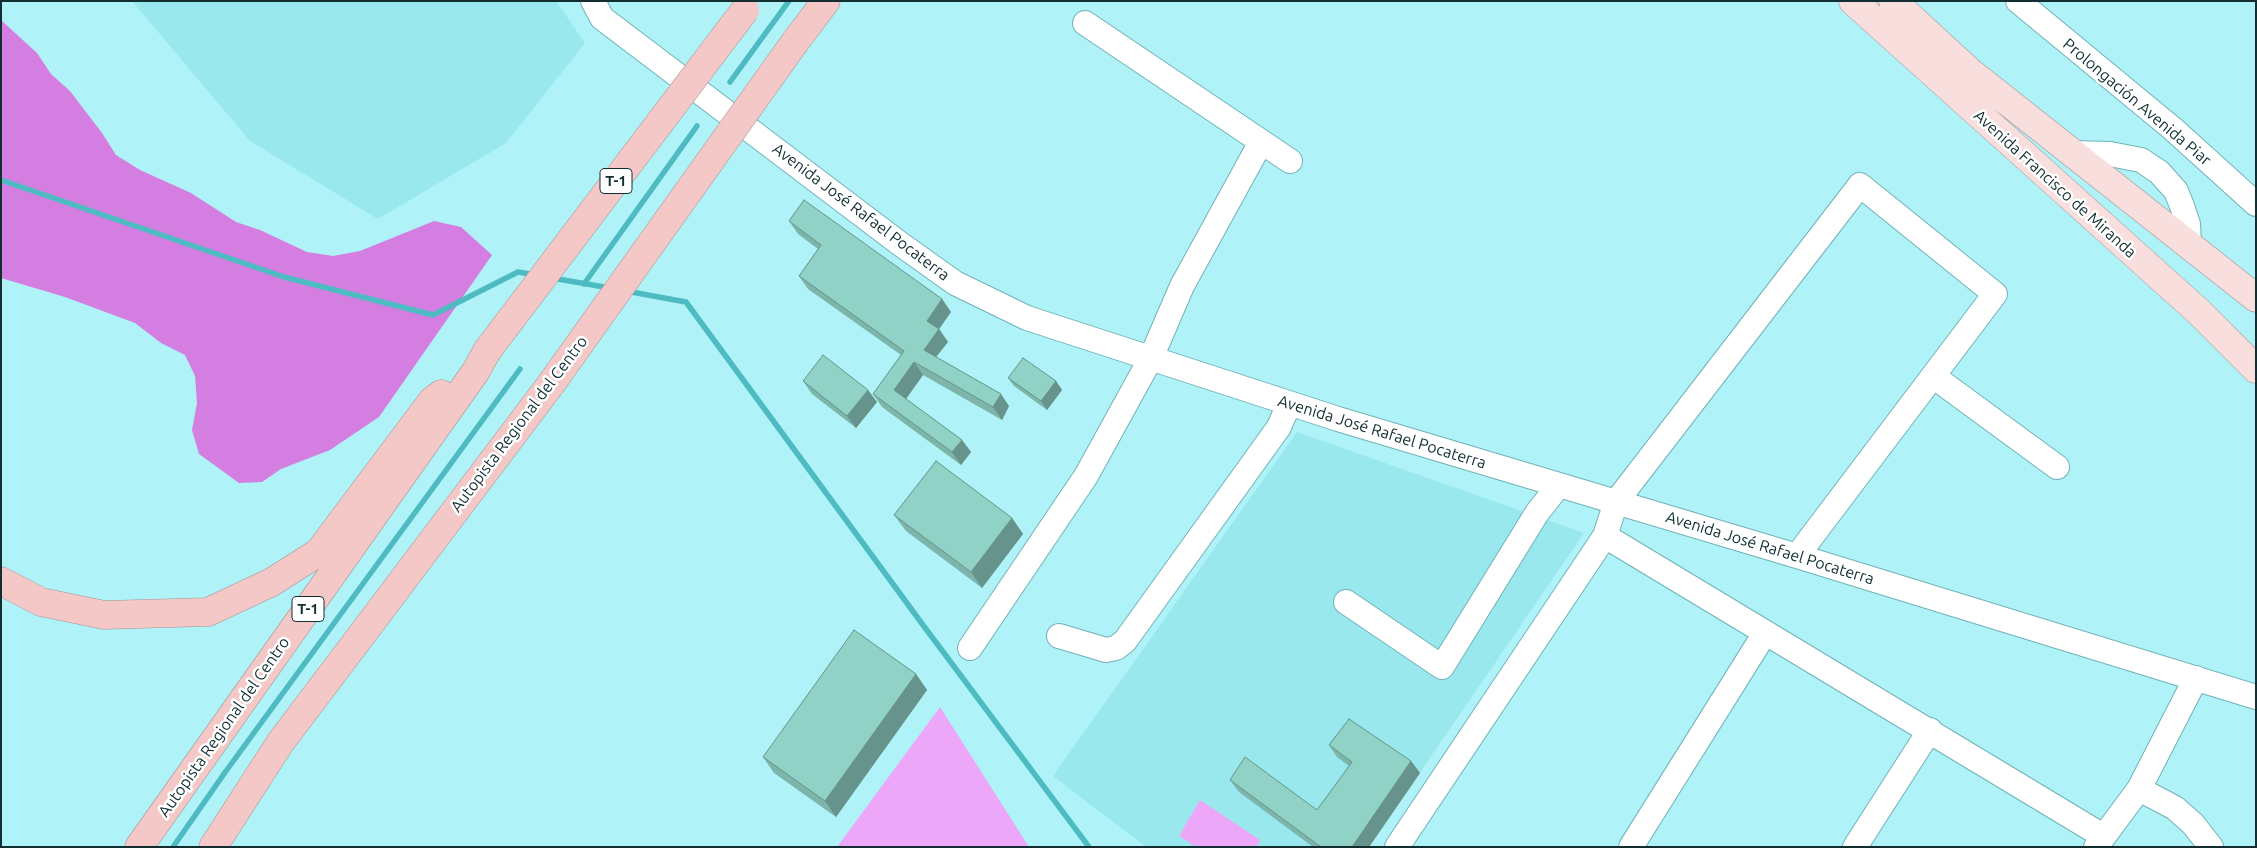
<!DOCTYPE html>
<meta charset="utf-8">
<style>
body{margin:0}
#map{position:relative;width:2257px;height:848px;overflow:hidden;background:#aff3f8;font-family:Ubuntu,sans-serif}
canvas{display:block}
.frame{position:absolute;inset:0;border:2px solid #122e30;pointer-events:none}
</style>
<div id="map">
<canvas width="2257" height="848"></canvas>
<div class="frame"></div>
</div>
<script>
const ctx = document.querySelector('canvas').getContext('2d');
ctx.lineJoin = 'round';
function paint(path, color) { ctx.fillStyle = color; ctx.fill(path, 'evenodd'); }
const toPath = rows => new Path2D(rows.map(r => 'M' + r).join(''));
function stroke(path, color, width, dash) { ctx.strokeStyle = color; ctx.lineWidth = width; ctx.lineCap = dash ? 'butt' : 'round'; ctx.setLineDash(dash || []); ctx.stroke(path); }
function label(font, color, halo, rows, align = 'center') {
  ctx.font = font + ' Ubuntu,sans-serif'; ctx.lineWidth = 5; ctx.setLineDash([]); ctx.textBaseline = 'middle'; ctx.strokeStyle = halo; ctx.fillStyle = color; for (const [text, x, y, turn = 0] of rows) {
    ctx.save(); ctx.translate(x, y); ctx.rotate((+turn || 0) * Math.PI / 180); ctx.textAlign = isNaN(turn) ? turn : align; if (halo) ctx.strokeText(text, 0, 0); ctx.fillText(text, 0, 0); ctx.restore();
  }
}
paint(toPath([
 [132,1,556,1,585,43,506,143,378,219,250,141],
 [1297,432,1584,533,1369,847,1146,847,1053,776]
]), '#99e8ee');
paint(toPath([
 [940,707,1029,847,837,847],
 [1200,800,1260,840,1256,847,1196,847,1179,836]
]), '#eda7f8');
paint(toPath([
 [1,20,37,53,51,74,70,91,102,133,116,155,140,170,191,193,236,222,260,230,307,252,333,256,360,251,434,221,461,227,492,255,379,417,330,450,281,469,262,482,239,483,199,454,192,430,197,403,195,376,185,355,161,343,135,323,65,297,1,278]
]), '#d47ee2');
stroke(toPath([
 [730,82,789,1],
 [1,180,284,277,433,315,518,272,536,275],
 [552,278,610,288],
 [584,284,697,126],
 [626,291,686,302,923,625,1089,847],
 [173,847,226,771,520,369]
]), '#4ebbc2', 5.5);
const minor = toPath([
 [593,1,602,18,899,243,955,283,1027,318,1338,419,1797,556,2256,697],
 [2018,1,2173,129,2256,204],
 [1085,23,1290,161],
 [2071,153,2110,154,2141,160,2159,172,2176,191,2182,206,2188,224,2189,245],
 [1933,376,2057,467],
 [1605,536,2103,836],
 [1346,602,1442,667,1537,513,1559,485],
 [1059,636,1106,650,1116,648,1125,641,1279,427,1289,404],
 [970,648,1086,476,1151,358,1182,286,1261,142],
 [2139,789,2175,808,2193,824,2211,847],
 [1397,847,1605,536,1616,502,1860,185,1995,294,1797,556],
 [1631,847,1765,633],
 [1855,847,1930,730],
 [2096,847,2139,789,2196,678]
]);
const major = toPath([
 [1853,1,2199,312,2256,369],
 [1893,1,1970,72,2256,298]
]);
const highway = toPath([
 [795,42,826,1],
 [1,581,41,602,104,615,208,612,272,582,319,552,432,401,441,394],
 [139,847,476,371,487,351],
 [213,847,280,743,551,384]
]);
stroke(minor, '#70b2b7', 26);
stroke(major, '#a49292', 29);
stroke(highway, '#a49292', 29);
stroke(minor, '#fff', 24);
stroke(major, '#f8dedd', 28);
stroke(highway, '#f3c8c6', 28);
const highwayBridge = toPath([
 [487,351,745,10],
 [551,384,795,42]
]);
stroke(highwayBridge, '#a49292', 29, []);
stroke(highwayBridge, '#f3c8c6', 28);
paint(toPath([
 [789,221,942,299,951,312,939,329,948,342,936,357,1009,406,1002,420,923,375,906,399,962,440,971,452,961,465,882,407,873,394,901,355,808,289,799,276,818,249,798,234],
 [1008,378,1056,381,1062,390,1047,410,1014,386],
 [803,381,868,390,877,402,856,428,812,394],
 [894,515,1012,518,1023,534,982,588,906,531],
 [916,674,927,690,836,817,774,773,763,757],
 [1329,745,1411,761,1420,773,1369,847,1313,847,1239,792,1230,780,1317,810,1349,766,1337,757]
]), '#7db5aa');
paint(toPath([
 [942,299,951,312,939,329,948,342,932,362,924,350,927,321],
 [914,362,923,375,903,403,894,390],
 [1056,381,1062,390,1047,410,1041,401],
 [868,390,877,402,856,428,847,416],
 [1001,394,1009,406,1002,420,993,407],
 [962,440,971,452,961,465,952,452],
 [1012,518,1023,534,982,588,971,572],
 [916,674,927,690,836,817,825,801],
 [1411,761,1420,773,1369,847,1352,847]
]), '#66938b');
const building = toPath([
 [804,200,942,299,927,321,939,329,924,350,1001,394,993,407,914,362,894,390,962,440,952,452,873,394,904,351,799,276,821,245,789,221,804,200],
 [823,355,868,390,847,416,803,381,823,355],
 [1023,358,1056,381,1041,401,1008,378,1023,358],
 [936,461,1012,518,971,572,894,515,936,461],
 [854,630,916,674,825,801,763,757,854,630],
 [1349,719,1411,761,1352,847,1321,847,1230,780,1245,757,1317,810,1352,762,1329,745,1349,719]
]);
paint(building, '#91d2c6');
stroke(building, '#66938b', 1);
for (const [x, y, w] of [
 [616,181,32],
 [308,609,32]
]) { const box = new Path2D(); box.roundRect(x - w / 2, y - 12.5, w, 25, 4); ctx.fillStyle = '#fff'; ctx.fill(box); stroke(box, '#122e30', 1); }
label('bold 15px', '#122e30', null, [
 ["T-1",616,181],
 ["T-1",308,609]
]);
label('16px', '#122e30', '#fff', [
 ["Prolongación Avenida Piar",2137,102,40],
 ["Avenida Francisco de Miranda",2055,184,42],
 ["Avenida José Rafael Pocaterra",861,212,37],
 ["Autopista Regional del Centro",519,424,-53],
 ["Avenida José Rafael Pocaterra",1382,432,17],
 ["Avenida José Rafael Pocaterra",1770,548,17],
 ["Autopista Regional del Centro",224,727,-55]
]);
</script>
